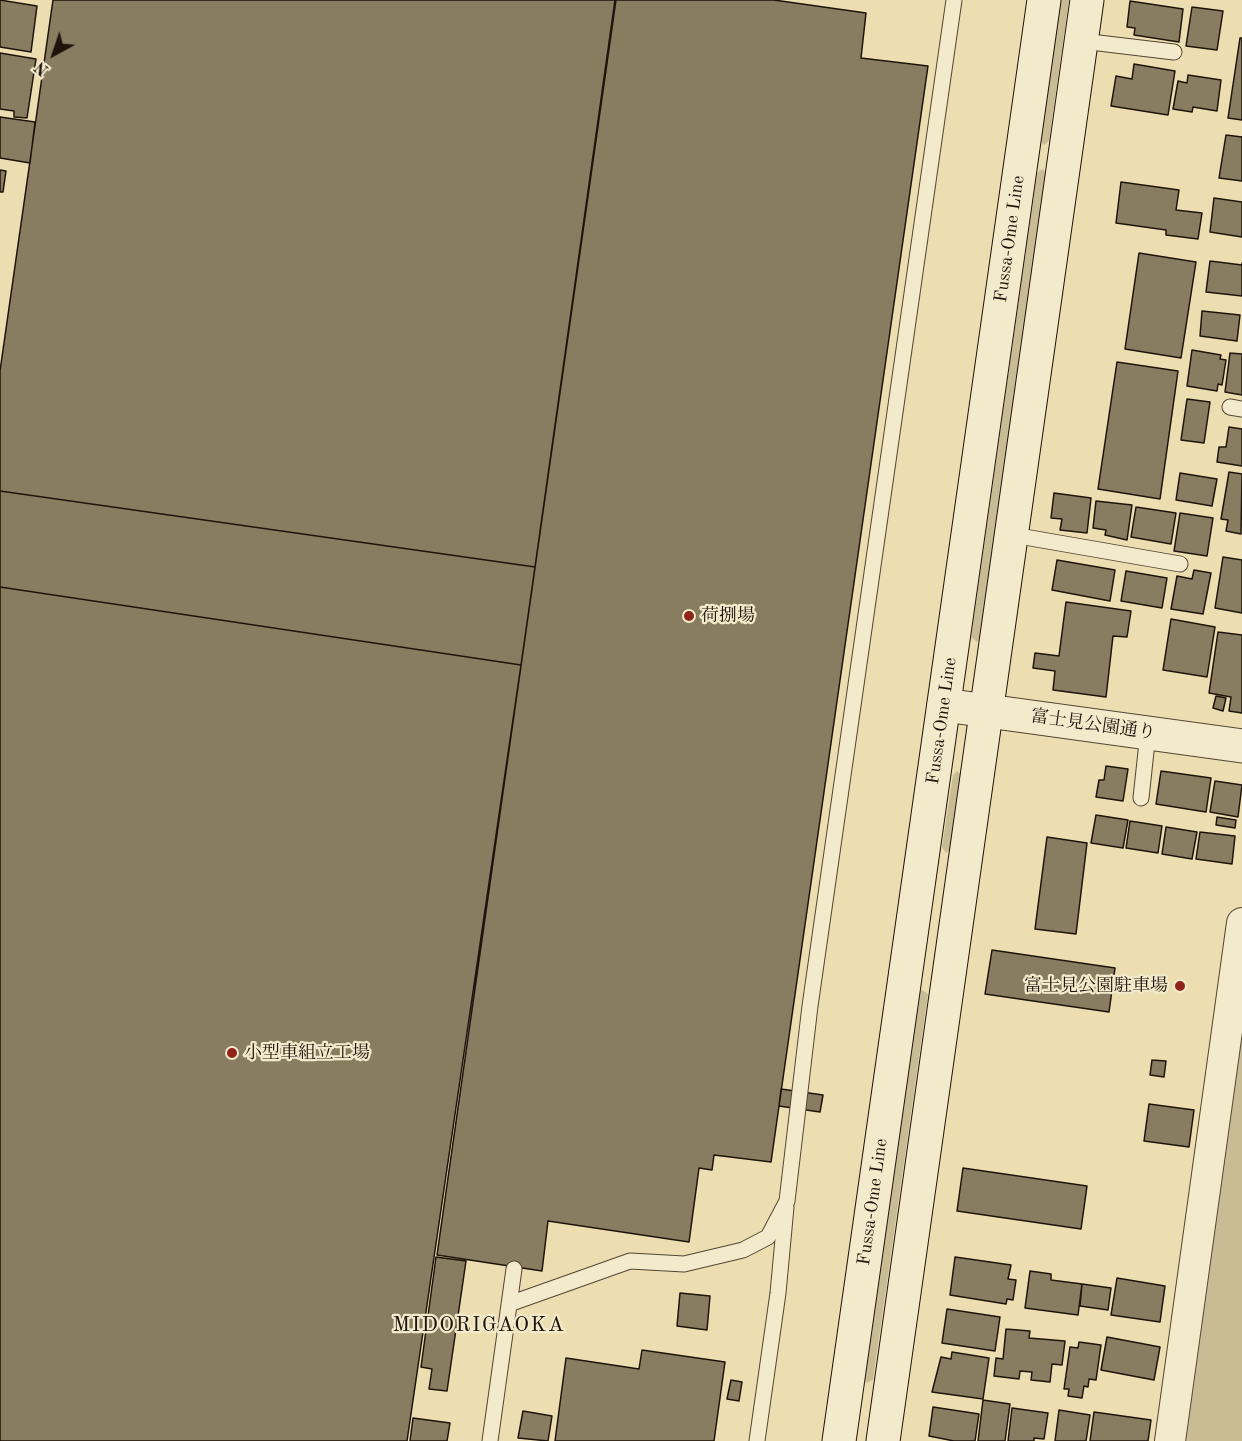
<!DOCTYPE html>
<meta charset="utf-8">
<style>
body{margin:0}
#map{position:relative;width:1242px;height:1441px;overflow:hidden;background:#ecdeb1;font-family:"Old Standard TT",serif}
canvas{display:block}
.north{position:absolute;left:24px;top:24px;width:60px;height:60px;-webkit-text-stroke:4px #f3eacc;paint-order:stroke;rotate:220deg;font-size:16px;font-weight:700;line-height:24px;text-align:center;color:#1e140b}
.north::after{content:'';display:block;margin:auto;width:21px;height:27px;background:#1e140b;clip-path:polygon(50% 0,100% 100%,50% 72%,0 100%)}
</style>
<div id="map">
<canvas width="1242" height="1441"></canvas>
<div class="north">N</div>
</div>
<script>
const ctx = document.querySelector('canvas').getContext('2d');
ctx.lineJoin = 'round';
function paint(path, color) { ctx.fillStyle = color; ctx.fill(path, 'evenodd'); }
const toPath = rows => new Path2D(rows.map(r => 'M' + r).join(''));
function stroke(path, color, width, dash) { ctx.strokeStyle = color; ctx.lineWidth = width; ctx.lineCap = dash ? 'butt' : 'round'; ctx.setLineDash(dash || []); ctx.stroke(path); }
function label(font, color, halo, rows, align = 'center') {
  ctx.font = font + ' "Old Standard TT","Noto Serif JP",serif'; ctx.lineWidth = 4.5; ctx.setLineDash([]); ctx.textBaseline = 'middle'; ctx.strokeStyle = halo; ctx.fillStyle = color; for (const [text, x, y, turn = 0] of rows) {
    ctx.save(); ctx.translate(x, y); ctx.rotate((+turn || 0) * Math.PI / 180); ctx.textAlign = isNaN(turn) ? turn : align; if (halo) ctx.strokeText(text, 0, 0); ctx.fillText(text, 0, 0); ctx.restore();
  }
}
paint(toPath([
 [1060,0,1069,0,1049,141,1044,145,1040,141],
 [1042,169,1047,173,980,639,977,642,971,637,1037,173],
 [957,771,962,775,951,849,946,853,942,847,953,775],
 [922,990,928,994,873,1380,867,1383,863,1379,919,993],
 [1242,1015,1242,1441,1182,1441]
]), '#c9bc95');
const building = toPath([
 [0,0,37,6,31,52,0,47,0,0],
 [53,0,615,0,535,567,0,491,0,371,53,0],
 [616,0,774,0,866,13,861,58,928,66,771,1162,714,1155,712,1170,699,1168,689,1242,548,1221,542,1271,437,1255,616,0],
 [1130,1,1183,9,1179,42,1134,35,1135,28,1127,27,1130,1],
 [1192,7,1223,11,1217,50,1186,46,1192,7],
 [1240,38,1242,38,1242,120,1228,118,1240,38],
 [0,53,36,59,27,118,14,117,14,111,0,109,0,53],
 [1134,64,1175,71,1168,115,1111,106,1116,76,1132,79,1134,64],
 [1188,75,1221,80,1217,111,1193,107,1192,112,1173,109,1178,81,1187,83,1188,75],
 [0,117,35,122,30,163,0,158,0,117],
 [1226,135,1242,137,1242,181,1219,178,1226,135],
 [0,170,6,171,3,192,0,192,0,170],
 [1121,182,1179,190,1176,210,1202,213,1198,239,1166,235,1166,230,1116,223,1121,182],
 [1214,198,1242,202,1242,237,1210,232,1214,198],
 [1139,253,1196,262,1181,358,1125,349,1139,253],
 [1210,261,1242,265,1242,263,1242,296,1206,292,1210,261],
 [1202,311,1240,315,1237,341,1200,336,1202,311],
 [1192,350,1221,355,1220,359,1226,360,1222,385,1218,384,1217,391,1187,386,1192,350],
 [1230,353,1242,354,1242,395,1225,392,1230,353],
 [1117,362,1178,371,1160,499,1098,489,1117,362],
 [1187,399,1210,402,1204,443,1181,440,1187,399],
 [1229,427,1242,429,1242,466,1217,462,1219,447,1226,447,1229,427],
 [1229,472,1242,474,1241,534,1226,531,1228,520,1221,519,1229,472],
 [1180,473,1217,479,1212,506,1176,500,1180,473],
 [0,491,535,567,521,665,0,587,0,491],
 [1054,493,1091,498,1087,533,1060,530,1062,519,1051,518,1054,493],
 [1096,501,1132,505,1127,540,1105,535,1106,530,1093,528,1096,501],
 [1136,507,1176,513,1171,544,1131,537,1136,507],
 [1180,513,1213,518,1207,556,1174,551,1180,513],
 [1223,557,1242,560,1242,613,1215,608,1223,557],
 [1057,560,1115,570,1110,601,1052,590,1057,560],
 [1194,570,1211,573,1203,614,1171,609,1177,576,1192,579,1194,570],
 [1126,571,1167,578,1162,608,1121,601,1126,571],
 [0,587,521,665,407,1441,0,1441,0,587],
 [1066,602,1131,611,1127,637,1113,636,1106,697,1053,690,1055,671,1033,668,1035,653,1059,656,1066,602],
 [1171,619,1215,627,1207,677,1163,670,1171,619],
 [1218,632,1242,635,1242,713,1229,711,1231,697,1209,693,1218,632],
 [1216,696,1226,698,1223,711,1213,708,1216,696],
 [1106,766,1128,769,1123,801,1096,797,1099,780,1104,780,1106,766],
 [1161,771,1211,778,1206,812,1156,804,1161,771],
 [1215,781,1242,785,1238,817,1210,812,1215,781],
 [1096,815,1128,820,1123,848,1091,843,1096,815],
 [1217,817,1236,820,1235,828,1216,825,1217,817],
 [1130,821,1162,826,1158,853,1126,848,1130,821],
 [1166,827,1197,832,1192,859,1162,854,1166,827],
 [1200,832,1235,836,1232,864,1196,859,1200,832],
 [1047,837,1087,843,1076,934,1035,929,1047,837],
 [992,950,1115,968,1109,1012,985,994,992,950],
 [1152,1060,1166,1061,1164,1077,1150,1075,1152,1060],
 [781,1089,823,1095,820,1112,779,1106,781,1089],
 [1149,1104,1194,1110,1189,1147,1144,1141,1149,1104],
 [963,1168,1087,1186,1081,1229,957,1211,963,1168],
 [436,1257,466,1261,447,1391,429,1389,432,1369,421,1367,436,1257],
 [955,1257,1011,1265,1008,1279,1016,1280,1013,1300,1007,1299,1006,1304,950,1295,955,1257],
 [1030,1271,1051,1274,1051,1280,1082,1284,1078,1315,1025,1308,1030,1271],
 [1117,1278,1165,1286,1160,1322,1111,1315,1117,1278],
 [1082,1284,1111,1288,1108,1310,1080,1306,1082,1284],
 [680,1293,710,1296,707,1330,677,1326,680,1293],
 [947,1309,1000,1317,995,1351,942,1343,947,1309],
 [1006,1329,1030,1331,1029,1338,1065,1341,1062,1365,1052,1364,1050,1382,1031,1380,1032,1372,1020,1371,1019,1379,994,1376,996,1358,1003,1359,1006,1329],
 [1107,1337,1160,1347,1154,1380,1101,1370,1107,1337],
 [1079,1342,1101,1345,1096,1380,1089,1379,1088,1387,1084,1386,1082,1398,1068,1396,1069,1389,1064,1389,1070,1347,1078,1348,1079,1342],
 [642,1350,725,1362,714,1441,555,1441,566,1358,639,1369,642,1350],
 [952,1352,989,1358,983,1399,932,1392,941,1357,951,1359,952,1352],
 [731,1380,742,1382,739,1401,727,1399,731,1380],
 [983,1400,1010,1404,1005,1441,978,1441,983,1400],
 [933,1407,979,1414,975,1441,954,1441,929,1436,933,1407],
 [1012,1408,1048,1413,1044,1439,1034,1438,1034,1441,1008,1441,1012,1408],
 [1059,1410,1090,1415,1086,1441,1055,1441,1059,1410],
 [523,1411,552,1416,548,1441,518,1438,523,1411],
 [1094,1412,1151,1420,1148,1441,1090,1441,1094,1412],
 [413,1418,450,1423,447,1441,410,1441,413,1418]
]);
paint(building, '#897d61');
stroke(building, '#1e140b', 1.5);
const service = toPath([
 [1082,41,1174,52],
 [1230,407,1242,409],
 [1013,535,1180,564],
 [1141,798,1148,733],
 [509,1304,630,1261,684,1264,743,1250,768,1237,787,1201,810,1006,954,0],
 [490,1441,514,1269],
 [757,1441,778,1293,786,1207]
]);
const minor = toPath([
 [1170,1441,1242,923]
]);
const tertiary = toPath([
 [944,705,1242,746]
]);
const secondary = toPath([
 [839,1441,1044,0],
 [883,1441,1087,0]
]);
stroke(service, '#524634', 17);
stroke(minor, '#524634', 32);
stroke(tertiary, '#524634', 35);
stroke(secondary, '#1e140b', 35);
stroke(service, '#f3eacc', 15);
stroke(minor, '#f3eacc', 30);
stroke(tertiary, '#f3eacc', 33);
stroke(secondary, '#f3eacc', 33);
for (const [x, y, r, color] of [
 [689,616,6,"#8f2418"],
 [1180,986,6,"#8f2418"],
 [232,1053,6,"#8f2418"]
]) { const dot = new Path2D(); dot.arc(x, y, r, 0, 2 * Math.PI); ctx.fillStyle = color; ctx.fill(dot); stroke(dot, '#f3eacc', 2); }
label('18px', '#1e140b', '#f3eacc', [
 ["Fussa-Ome Line",1010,239,-82],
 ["Fussa-Ome Line",942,721,-82],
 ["富士見公園通り",1093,725,8],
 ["Fussa-Ome Line",873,1202,-82]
]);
label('18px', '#1e140b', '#f3eacc', [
 ["荷捌場",701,616],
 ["富士見公園駐車場",1168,986,"right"],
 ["小型車組立工場",244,1053]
], 'left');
ctx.letterSpacing = '1.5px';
label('21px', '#1e140b', '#f3eacc', [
 ["MIDORIGAOKA",479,1325]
]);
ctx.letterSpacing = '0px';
</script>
